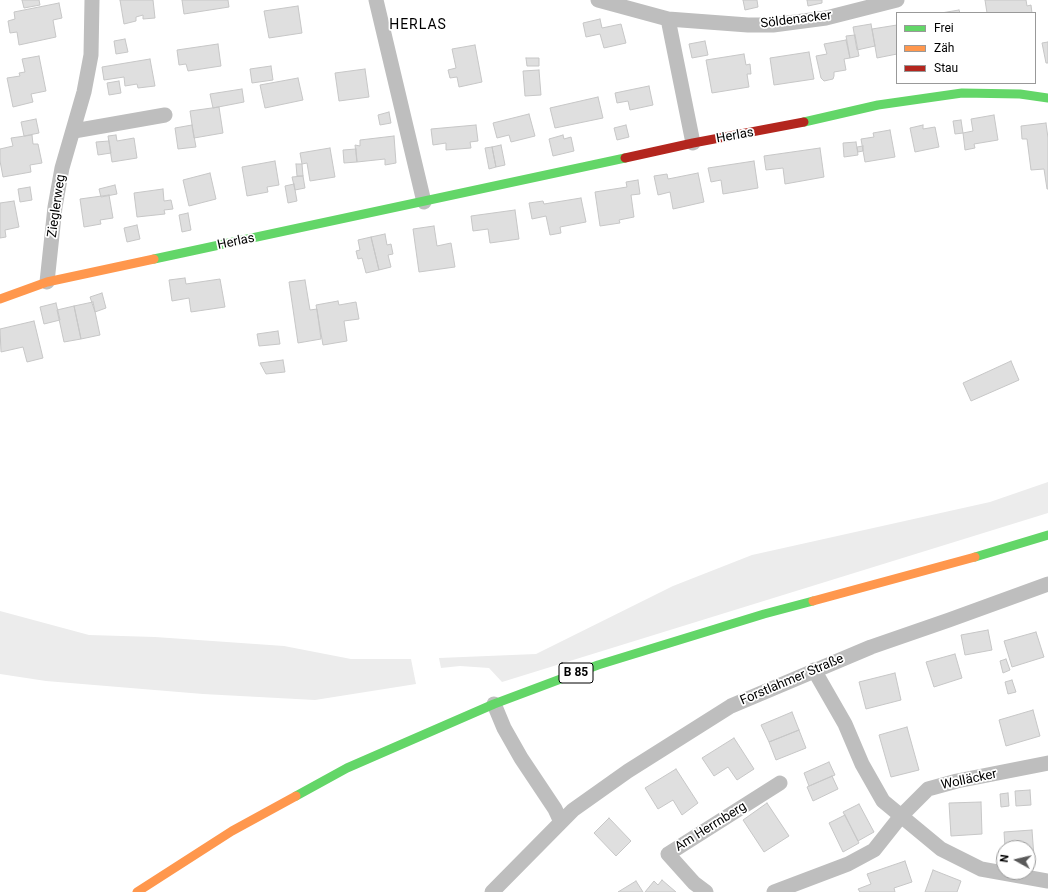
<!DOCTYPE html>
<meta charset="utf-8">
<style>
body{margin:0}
#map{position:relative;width:1048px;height:892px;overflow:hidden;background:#fff;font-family:Roboto,sans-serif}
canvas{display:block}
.legend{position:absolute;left:896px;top:12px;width:140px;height:72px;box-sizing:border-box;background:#fff;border:1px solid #999;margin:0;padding:5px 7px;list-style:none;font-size:12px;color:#000}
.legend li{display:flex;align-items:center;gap:8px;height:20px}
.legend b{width:20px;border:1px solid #999}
.north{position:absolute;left:996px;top:840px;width:40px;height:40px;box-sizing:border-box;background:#fff;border:1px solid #999;border-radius:50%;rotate:278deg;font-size:11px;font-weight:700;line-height:16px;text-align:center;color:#000}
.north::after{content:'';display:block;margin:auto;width:14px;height:18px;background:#595959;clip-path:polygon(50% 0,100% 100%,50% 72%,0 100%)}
</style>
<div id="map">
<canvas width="1048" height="892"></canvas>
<ul class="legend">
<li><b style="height:5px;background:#63d668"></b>Frei</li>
<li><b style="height:5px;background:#ff974d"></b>Zäh</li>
<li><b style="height:5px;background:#b3261e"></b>Stau</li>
</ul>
<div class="north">N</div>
</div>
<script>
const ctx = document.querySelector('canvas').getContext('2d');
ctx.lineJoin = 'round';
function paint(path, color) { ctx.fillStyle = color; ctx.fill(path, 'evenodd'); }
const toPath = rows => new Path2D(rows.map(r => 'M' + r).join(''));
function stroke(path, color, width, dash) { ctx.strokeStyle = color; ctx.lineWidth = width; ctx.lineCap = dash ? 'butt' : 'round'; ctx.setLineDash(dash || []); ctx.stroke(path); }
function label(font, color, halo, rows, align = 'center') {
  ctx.font = font + ' Roboto,sans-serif'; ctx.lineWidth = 3.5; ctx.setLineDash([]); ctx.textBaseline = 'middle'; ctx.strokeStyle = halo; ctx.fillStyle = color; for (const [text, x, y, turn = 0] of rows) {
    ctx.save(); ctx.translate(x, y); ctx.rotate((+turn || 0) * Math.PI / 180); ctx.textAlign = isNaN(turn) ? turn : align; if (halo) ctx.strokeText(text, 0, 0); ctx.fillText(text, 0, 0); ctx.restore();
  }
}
paint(toPath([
 [1048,482,1048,513,502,682,489,668,460,666,441,668,439,658,536,654,673,586,752,555,990,502],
 [0,611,89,635,155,637,284,646,351,659,411,659,416,684,315,700,203,694,46,681,0,674]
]), '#ececec');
const building = toPath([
 [22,0,39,0,40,5,24,8,22,0],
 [120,0,153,0,155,18,143,19,143,15,136,17,136,21,124,24,120,0],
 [182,0,228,0,229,7,184,14,182,0],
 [743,0,757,0,758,7,745,10,743,0],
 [807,0,822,0,822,3,808,6,807,0],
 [985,0,1026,0,1027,6,1031,5,1032,13,987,13,985,0],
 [59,3,62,18,53,20,56,37,19,45,17,32,10,33,8,21,15,19,14,12,59,3],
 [298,6,302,33,269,38,264,11,298,6],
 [959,10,960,13,941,13,959,10],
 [600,19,602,28,621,24,626,43,604,48,600,34,586,37,583,23,600,19],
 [871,24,875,46,857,50,853,27,871,24],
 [897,25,897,54,877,58,872,29,897,25],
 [855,35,859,56,850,58,846,36,855,35],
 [125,39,128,52,116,54,114,41,125,39],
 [846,40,850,58,844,59,846,70,834,72,834,76,833,79,824,81,821,78,816,56,827,54,824,44,846,40],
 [705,41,708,55,692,58,689,44,705,41],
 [1048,42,1048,63,1046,63,1042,43,1048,42],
 [218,44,221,66,188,71,186,64,179,65,177,50,218,44],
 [475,45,482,82,459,87,457,77,450,78,448,70,456,68,452,49,475,45],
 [809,52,814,79,774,85,770,58,809,52],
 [744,54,746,65,750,64,751,74,747,74,749,87,712,93,706,60,744,54],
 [39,56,46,91,31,94,33,102,13,107,7,78,20,76,19,73,25,72,22,59,39,56],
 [526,58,539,58,539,66,527,66,526,58],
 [150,59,155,86,138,88,137,84,125,86,124,77,104,80,102,67,150,59],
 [271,66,273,80,252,83,250,69,271,66],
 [365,69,369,97,339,101,335,73,365,69],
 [539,70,541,95,525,96,523,71,539,70],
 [298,78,303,100,265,108,260,85,298,78],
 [119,81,121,93,109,95,107,83,119,81],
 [649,86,653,105,630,110,628,101,617,103,615,93,649,86],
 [242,89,244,102,213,108,210,94,242,89],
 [598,97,603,118,555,128,550,108,598,97],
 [219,107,223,133,194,138,190,111,219,107],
 [389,112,391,123,380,125,378,115,389,112],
 [529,114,535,136,511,142,509,135,497,138,493,123,529,114],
 [994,115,998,140,974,144,975,148,965,150,963,133,973,131,971,119,994,115],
 [36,119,39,133,24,136,21,122,36,119],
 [961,120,963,133,955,134,953,121,961,120],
 [1046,123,1048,138,1048,189,1047,189,1044,169,1031,170,1027,139,1022,139,1021,126,1046,123],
 [192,125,196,147,178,149,175,128,192,125],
 [476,125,478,141,470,142,471,148,446,150,446,143,433,145,431,129,476,125],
 [626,125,629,137,617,140,614,128,626,125],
 [923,125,923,129,935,127,939,147,915,152,910,128,923,125],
 [890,130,895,157,865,162,861,139,874,137,873,133,890,130],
 [32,135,33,144,38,144,42,163,30,165,31,172,3,177,0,161,0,149,13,146,11,138,32,135],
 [116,135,117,141,134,138,137,158,112,162,108,136,116,135],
 [563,135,564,139,571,137,574,151,553,156,549,139,563,135],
 [394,136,396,163,385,165,385,159,357,162,355,145,360,146,360,140,394,136],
 [109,141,111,153,98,155,96,142,109,141],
 [856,142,858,155,844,157,843,143,856,142],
 [501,145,505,165,496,167,492,147,501,145],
 [863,146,863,151,858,152,857,147,863,146],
 [492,147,496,167,489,169,485,148,492,147],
 [330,148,335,177,310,181,307,163,302,164,300,153,330,148],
 [820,148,824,177,785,184,783,168,766,170,764,156,820,148],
 [356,149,357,162,344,163,343,150,356,149],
 [275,161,279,185,267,187,268,192,247,196,242,167,275,161],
 [754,161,758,188,723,194,721,180,711,182,708,168,754,161],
 [296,164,302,164,303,176,297,176,296,164],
 [210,173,216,199,189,206,183,180,210,173],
 [698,173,704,202,673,209,670,192,658,195,654,176,667,174,668,179,698,173],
 [303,176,305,188,295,190,292,177,303,176],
 [638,180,640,194,631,195,634,217,619,220,620,223,600,226,595,192,627,187,626,182,638,180],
 [294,184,297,201,288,203,285,186,294,184],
 [115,185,117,194,101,197,99,189,115,185],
 [30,187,32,200,20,202,18,189,30,187],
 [163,189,164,201,171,200,173,209,164,210,165,214,137,217,134,193,163,189],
 [109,195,113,218,100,220,101,224,84,227,80,199,109,195],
 [581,198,586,222,560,227,561,233,550,235,546,216,532,219,529,203,543,201,544,204,581,198],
 [14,201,19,227,5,230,6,237,0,238,0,203,14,201],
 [515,210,519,239,490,243,488,229,473,231,471,216,515,210],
 [188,213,191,230,182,232,179,215,188,213],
 [137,225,140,239,127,242,124,228,137,225],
 [434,226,437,246,451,243,455,267,419,272,413,229,434,226],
 [385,234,387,245,391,244,393,254,388,255,391,267,379,270,371,237,385,234],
 [371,237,379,270,366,273,362,258,358,259,356,251,360,250,358,240,371,237],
 [185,278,186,284,220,279,225,307,191,312,189,298,172,301,169,280,185,278],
 [305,280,310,310,317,309,321,339,298,343,289,282,305,280],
 [102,293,106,308,95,312,90,297,102,293],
 [338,301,339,305,356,302,359,319,344,321,347,341,323,345,316,305,338,301],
 [93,302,100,335,81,339,74,306,93,302],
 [56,303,60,320,44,324,40,307,56,303],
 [74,306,81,339,64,342,57,310,74,306],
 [34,321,43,358,27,362,23,347,1,352,0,329,34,321],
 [278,331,280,344,259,346,257,334,278,331],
 [283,360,285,372,266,374,260,363,283,360],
 [1011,361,1019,380,971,401,963,383,1011,361],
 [988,630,992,650,965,655,961,635,988,630],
 [1036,632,1044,657,1012,667,1004,641,1036,632],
 [955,654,962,678,934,687,926,662,955,654],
 [1006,659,1010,670,1003,673,1000,661,1006,659],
 [895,673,901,700,866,709,859,682,895,673],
 [1012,680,1016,692,1008,694,1005,682,1012,680],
 [1033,710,1040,736,1006,746,999,720,1033,710],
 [792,712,799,730,769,742,761,725,792,712],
 [907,727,919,770,891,777,879,735,907,727],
 [799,730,806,748,776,760,769,742,799,730],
 [734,738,754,769,737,780,728,767,714,776,702,758,734,738],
 [829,762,835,775,809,786,804,773,829,762],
 [676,769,698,803,682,815,673,800,658,809,645,788,676,769],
 [832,776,838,789,813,801,807,787,832,776],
 [1030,790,1031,805,1016,806,1015,791,1030,790],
 [1008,793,1009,806,1001,807,1000,794,1008,793],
 [981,802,982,834,951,836,949,803,981,802],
 [767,803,789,836,764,852,743,820,767,803],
 [859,804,874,832,858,841,843,812,859,804],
 [845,815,859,843,843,852,829,823,845,815],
 [609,818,631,841,616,856,594,833,609,818],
 [1032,830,1034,857,1028,858,1028,848,1005,848,1004,832,1032,830],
 [905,861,912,882,894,888,895,892,860,892,858,889,871,884,867,874,905,861],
 [933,870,961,881,957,892,925,892,933,870],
 [662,880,676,892,645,892,654,881,658,885,662,880],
 [636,881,643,892,618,892,636,881]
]);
paint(building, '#dfdfdf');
stroke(building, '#c7c7c7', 1);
stroke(toPath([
 [376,0,424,202],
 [598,0,668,19,748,25,773,25,826,18,897,0],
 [668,19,693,143],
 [74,131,165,115],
 [47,282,55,207,62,168,84,92,91,55,92,0],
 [814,670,845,724,862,764,883,801,941,849,981,869,1048,881],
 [494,704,504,728,521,758,555,809,561,822],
 [492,892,573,810,628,771,731,706,871,647,949,620,1048,584],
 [706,892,694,883,668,854,780,783],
 [774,892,848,864,874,850,901,816,928,789,957,781,1048,763]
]), '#bebebe', 15);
stroke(toPath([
 [804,122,878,105,962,93,1020,94,1048,98],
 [154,259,625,158],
 [975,557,1048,535],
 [296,796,347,768,494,704,598,665,764,614,813,601]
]), '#63d668', 9);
stroke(toPath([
 [0,299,47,282,154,259],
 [813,601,975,557],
 [137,892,232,831,296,796]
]), '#ff974d', 9);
stroke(toPath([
 [625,158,693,143,804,122]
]), '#b3261e', 9);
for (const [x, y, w] of [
 [576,673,34]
]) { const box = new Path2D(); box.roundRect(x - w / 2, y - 10, w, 20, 3); ctx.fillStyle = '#fff'; ctx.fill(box); stroke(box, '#000', 1); }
label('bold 12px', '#000', null, [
 ["B 85",576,673]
]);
label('13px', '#000', '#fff', [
 ["Söldenacker",796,20,-7],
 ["Herlas",735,136,-10],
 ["Zieglerweg",57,206,-82],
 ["Herlas",236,242,-12],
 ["Forstlahmer Straße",792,680,-23],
 ["Wolläcker",969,780,-12],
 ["Am Herrnberg",711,827,-32]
]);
ctx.letterSpacing = '1px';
label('14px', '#000', '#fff', [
 ["HERLAS",418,25]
]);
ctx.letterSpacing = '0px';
</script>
